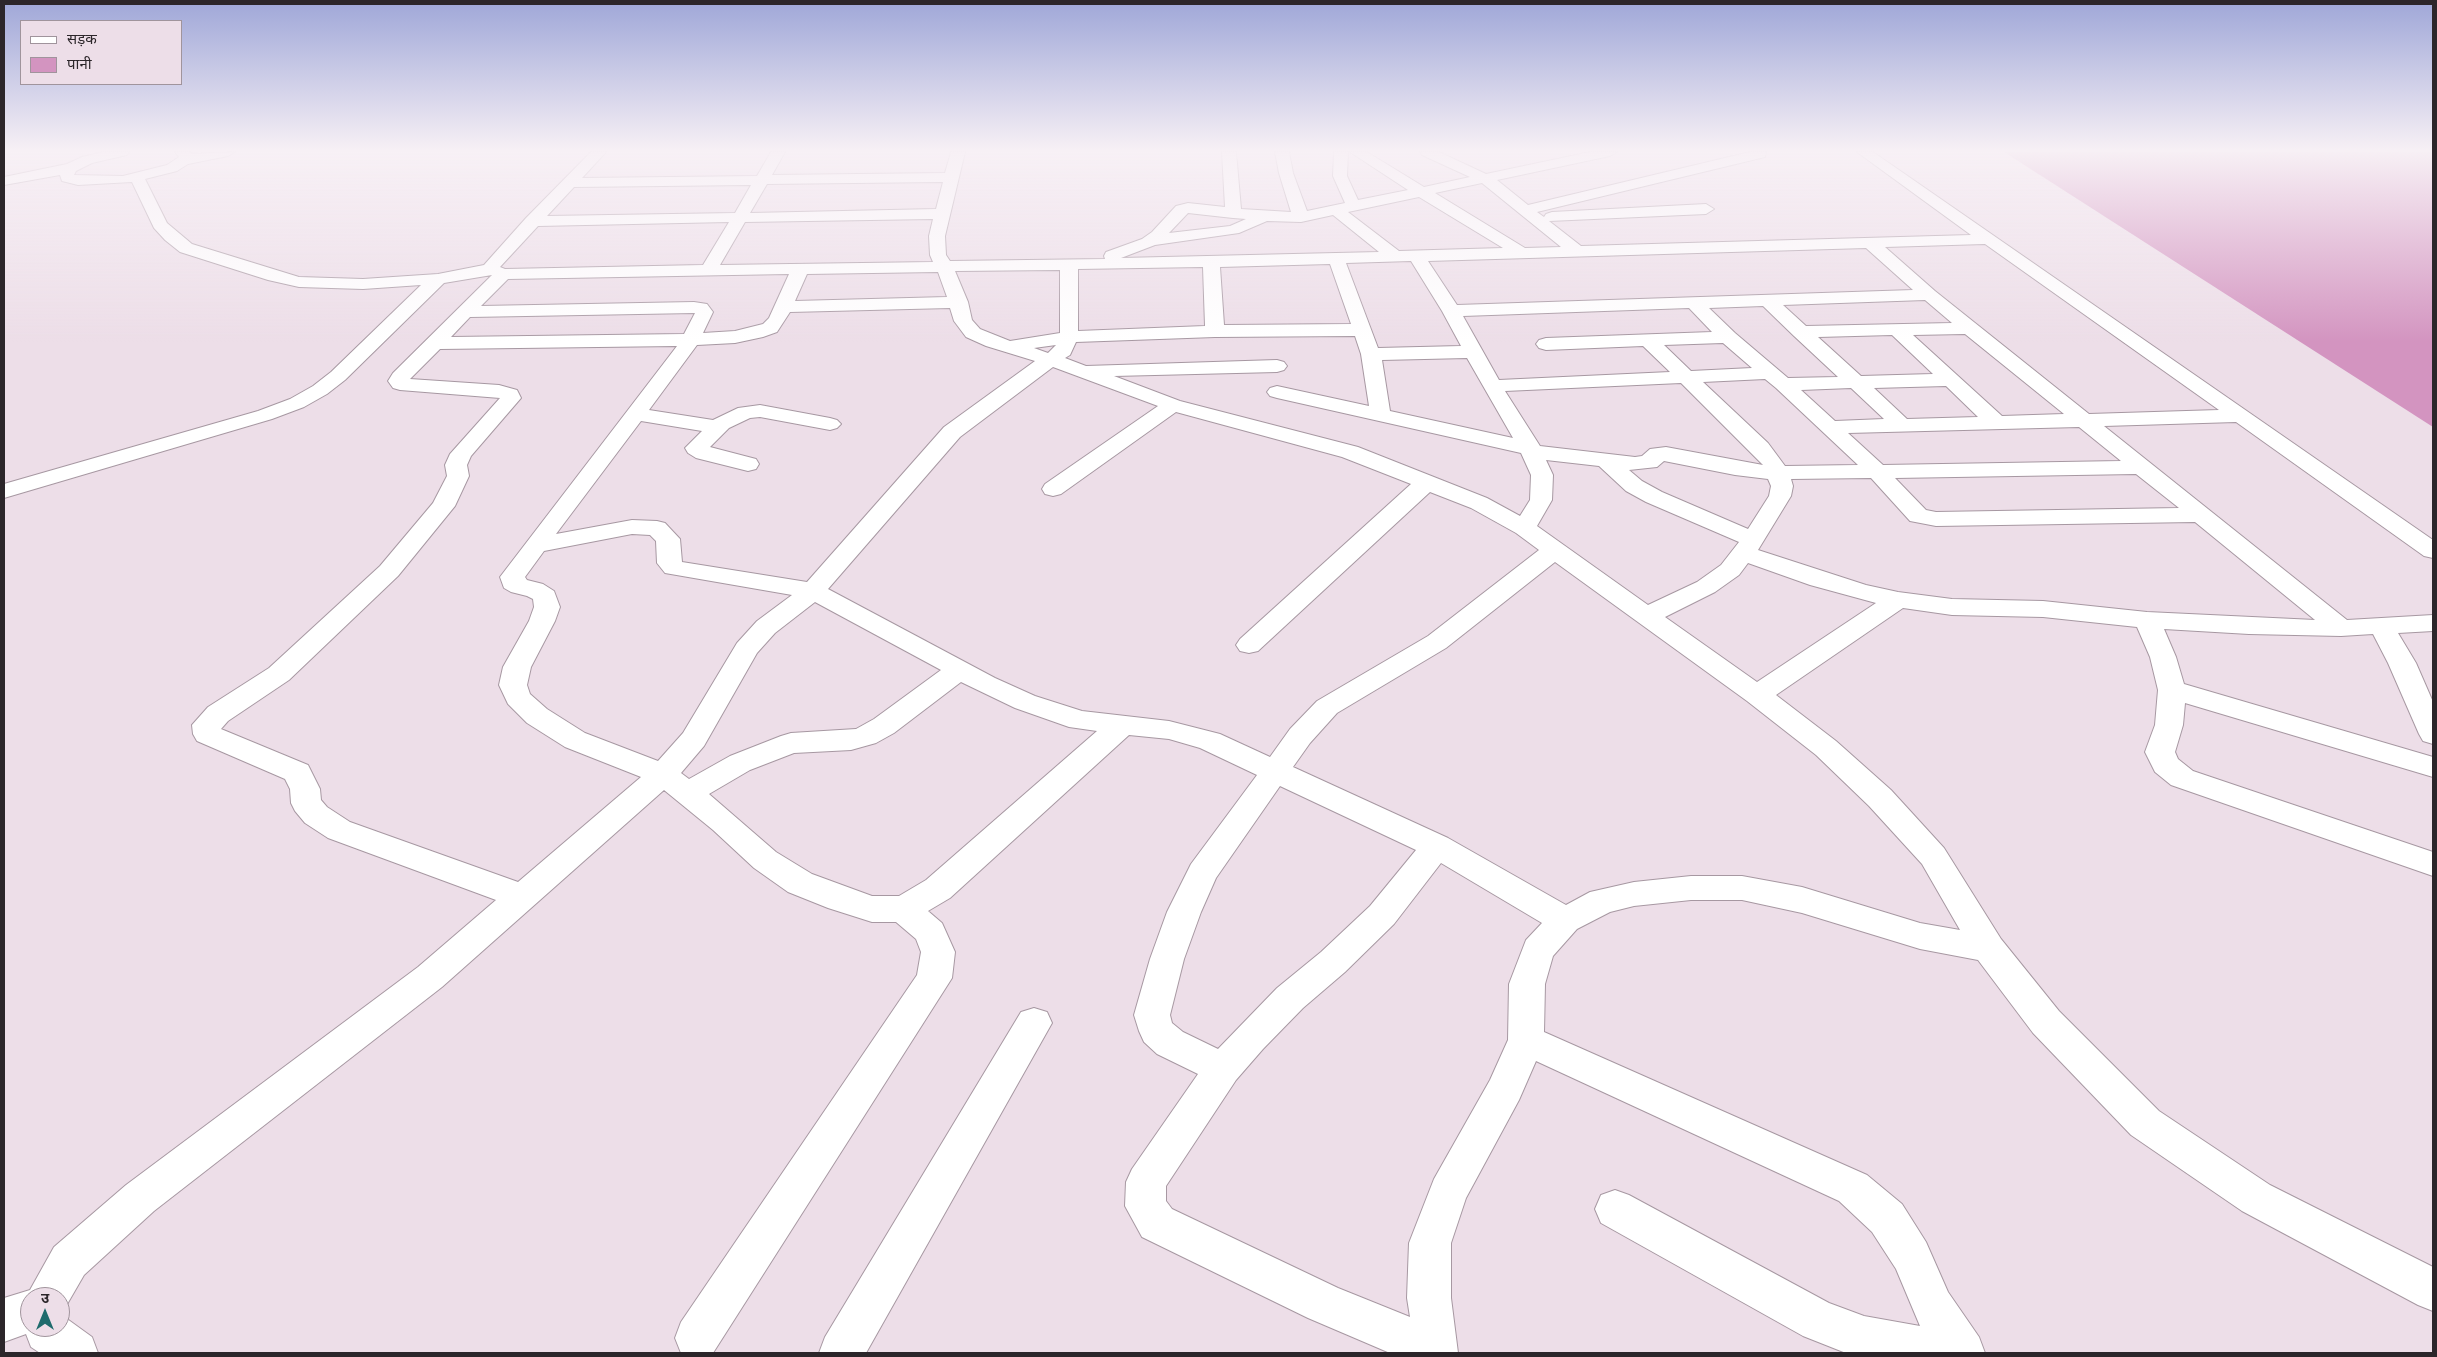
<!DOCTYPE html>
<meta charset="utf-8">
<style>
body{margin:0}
#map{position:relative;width:2437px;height:1357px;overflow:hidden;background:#eddee8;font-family:"Public Sans","Noto Sans Devanagari",sans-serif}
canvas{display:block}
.frame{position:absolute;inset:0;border:5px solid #2c262a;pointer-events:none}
.legend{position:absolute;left:20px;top:20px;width:162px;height:65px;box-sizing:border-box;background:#eddee8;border:1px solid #a0949c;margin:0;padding:6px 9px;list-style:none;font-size:15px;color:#2c262a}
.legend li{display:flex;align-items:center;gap:10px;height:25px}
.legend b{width:25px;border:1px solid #a0949c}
.north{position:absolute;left:20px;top:1287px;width:50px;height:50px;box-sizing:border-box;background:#eddee8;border:1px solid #a0949c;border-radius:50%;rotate:0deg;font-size:14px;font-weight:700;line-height:20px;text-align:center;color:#2c262a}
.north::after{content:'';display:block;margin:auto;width:18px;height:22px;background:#1f6b6d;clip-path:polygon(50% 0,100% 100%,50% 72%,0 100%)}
</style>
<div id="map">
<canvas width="2437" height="1357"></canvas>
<div class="frame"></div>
<ul class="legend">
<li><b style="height:6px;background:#fff"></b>सड़क</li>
<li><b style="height:14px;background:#d394c0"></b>पानी</li>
</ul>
<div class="north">उ</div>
</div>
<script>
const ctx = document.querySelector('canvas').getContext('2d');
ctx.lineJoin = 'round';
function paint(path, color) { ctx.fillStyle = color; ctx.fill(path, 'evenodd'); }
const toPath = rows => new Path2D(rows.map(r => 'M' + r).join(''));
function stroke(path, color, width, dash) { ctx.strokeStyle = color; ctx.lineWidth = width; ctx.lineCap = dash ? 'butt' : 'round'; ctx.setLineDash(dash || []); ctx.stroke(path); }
paint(toPath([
 [2004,152,2433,152,2433,427]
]), '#d394c0');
const minor = toPath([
 [103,152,129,152,127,155,92,163,76,171,74,175,123,176,167,165,179,157,175,152,190,152,192,154,235,152,228,156,188,164,177,171,145,179,167,223,192,244,299,277,363,279,438,274,484,265,526,218,591,152,606,152,582,178,757,176,771,152,785,152,772,175,945,173,951,152,965,152,945,236,946,255,950,261,1105,259,1104,256,1106,252,1142,239,1152,232,1176,206,1188,203,1225,207,1222,152,1236,152,1241,209,1291,212,1279,173,1275,152,1289,152,1293,173,1307,211,1345,203,1333,176,1334,152,1348,152,1347,176,1358,200,1408,190,1350,152,1367,152,1424,187,1470,177,1422,155,1420,152,1439,152,1486,174,1590,152,1617,152,1610,156,1497,180,1528,205,1750,152,1766,152,1765,157,1537,212,1544,217,1546,214,1552,212,1706,204,1714,209,1706,214,1549,221,1581,246,1971,235,1857,152,1873,152,2433,540,2433,558,2424,556,2236,422,2104,426,2347,620,2433,615,2433,631,2398,633,2416,663,2433,702,2433,744,2423,741,2419,734,2388,663,2373,634,2341,636,2249,634,2164,629,2176,657,2184,684,2433,757,2433,777,2185,703,2183,725,2175,752,2178,759,2193,771,2433,852,2433,876,2171,785,2155,772,2145,752,2155,725,2158,690,2150,657,2137,627,2043,617,1952,615,1903,608,1776,695,1836,741,1891,790,1944,848,2001,939,2059,1011,2159,1111,2270,1185,2433,1267,2433,1311,2418,1305,2242,1211,2131,1135,2033,1033,1978,960,1920,949,1802,913,1742,900,1691,900,1634,906,1610,912,1577,929,1553,956,1545,984,1544,1032,1867,1175,1902,1204,1926,1242,1948,1292,1979,1337,1985,1353,1846,1353,1803,1336,1601,1223,1595,1209,1601,1195,1615,1190,1629,1195,1829,1303,1864,1316,1920,1326,1896,1269,1872,1232,1839,1201,1536,1061,1519,1100,1466,1198,1451,1243,1451,1298,1458,1353,1390,1353,1308,1318,1142,1237,1125,1206,1126,1182,1132,1169,1198,1074,1157,1054,1144,1042,1139,1031,1134,1015,1150,959,1167,912,1191,864,1257,775,1200,748,1169,739,1129,735,950,898,928,911,942,923,955,952,952,978,713,1353,681,1353,675,1338,681,1322,917,975,921,952,916,939,896,922,872,922,828,908,788,892,754,868,713,830,664,790,442,987,154,1211,84,1275,62,1313,63,1316,92,1337,98,1353,40,1353,31,1347,26,1334,4,1342,4,1298,30,1290,54,1247,126,1185,418,967,496,900,328,838,305,823,295,811,291,803,290,789,285,779,197,741,193,734,192,725,208,707,269,668,380,566,433,503,447,476,445,465,450,454,500,398,400,390,393,388,388,381,393,373,492,275,444,283,345,380,327,394,304,407,272,419,4,498,4,484,258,411,290,399,313,386,331,372,421,285,363,289,299,287,268,280,180,252,165,240,154,228,132,182,78,185,62,181,60,175,4,185,4,177,67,164,82,157,103,152],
 [943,182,936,209,750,213,767,184,943,182],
 [1482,183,1519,213,1561,247,1525,248,1435,193,1482,183],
 [751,185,735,213,547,216,574,187,751,185],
 [1419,197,1503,248,1399,251,1348,212,1419,197],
 [1188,213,1233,218,1246,219,1230,226,1169,233,1188,213],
 [1333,215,1379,252,1121,258,1155,245,1239,233,1267,221,1301,222,1333,215],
 [933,219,929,236,930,255,933,262,720,265,745,222,933,219],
 [729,222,703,265,505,269,500,267,538,226,729,222],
 [1985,244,2219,410,2089,414,1935,291,1885,247,1985,244],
 [1866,248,1913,290,1457,305,1428,261,1866,248],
 [1411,261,1442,311,1461,346,1378,348,1346,263,1411,261],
 [1330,264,1351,324,1224,325,1220,267,1330,264],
 [1203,267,1205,326,1078,331,1078,269,1203,267],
 [1060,270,1060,333,1010,341,980,329,972,320,968,302,955,271,1060,270],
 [938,272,947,297,795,301,807,274,938,272],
 [789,274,769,318,763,324,735,331,703,333,713,312,707,304,694,302,481,306,508,279,789,274],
 [1925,300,1952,323,1806,326,1783,305,1925,300],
 [1763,306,1794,336,1838,377,1788,378,1735,333,1709,308,1763,306],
 [950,308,954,321,966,337,986,346,1035,361,944,427,807,582,682,562,680,539,665,523,657,521,632,520,556,534,641,421,702,431,685,448,688,453,696,458,748,471,756,469,759,464,756,459,710,447,729,428,750,418,760,417,830,430,837,428,841,424,837,420,830,418,760,405,738,408,713,420,649,410,697,345,735,343,763,337,777,332,790,312,950,308],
 [1689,308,1712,332,1546,338,1539,340,1536,344,1539,348,1546,350,1643,346,1670,372,1499,380,1463,316,1689,308],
 [695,313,684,334,451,337,470,317,695,313],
 [1965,334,2064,414,2002,416,1913,335,1965,334],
 [1892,335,1933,374,1861,376,1818,337,1892,335],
 [1355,336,1361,354,1369,406,1277,386,1270,388,1267,392,1270,396,1277,398,1521,453,1531,475,1530,500,1520,516,1487,498,1358,447,1180,401,1114,376,1277,372,1284,370,1287,366,1284,362,1277,360,1086,366,1065,358,1070,355,1076,342,1215,337,1355,336],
 [1723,343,1752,368,1691,371,1664,345,1723,343],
 [1056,345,1048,353,1034,348,1056,345],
 [677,346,500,577,504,588,511,592,527,596,533,599,534,607,529,621,503,667,499,685,508,704,527,723,565,747,641,777,518,882,350,822,327,807,321,800,320,789,308,765,221,729,228,721,289,680,398,576,455,506,469,476,467,465,471,456,521,398,517,390,499,385,410,379,440,349,677,346],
 [1467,358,1513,438,1390,411,1382,360,1467,358],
 [1053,367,1158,406,1045,484,1042,489,1045,494,1053,496,1061,494,1176,412,1342,457,1411,484,1240,639,1236,645,1240,651,1249,653,1258,651,1430,492,1471,508,1516,533,1539,550,1428,636,1317,701,1290,729,1270,757,1220,734,1169,721,1082,711,1035,696,995,678,828,589,960,437,1053,367],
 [1765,379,1776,388,1858,465,1785,466,1768,443,1703,382,1765,379],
 [1681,383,1763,465,1666,447,1650,449,1642,456,1635,457,1540,446,1505,391,1681,383],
 [1946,386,1978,417,1907,419,1874,388,1946,386],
 [1851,388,1884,419,1835,421,1801,390,1851,388],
 [2079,427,2121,461,1883,465,1848,433,2079,427],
 [1546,460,1599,466,1626,491,1646,502,1739,542,1721,565,1697,582,1648,605,1537,526,1552,500,1553,475,1546,460],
 [1664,461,1735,475,1768,479,1771,486,1769,496,1748,529,1662,492,1642,481,1629,470,1657,467,1664,461],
 [2136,474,2179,508,1936,512,1926,510,1895,478,2136,474],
 [1871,478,1910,521,1936,526,2195,522,2315,620,2147,612,2043,601,1952,599,1898,592,1866,585,1758,550,1791,496,1793,486,1791,479,1871,478],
 [632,534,650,535,656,541,657,563,665,573,792,595,757,621,737,643,683,733,658,761,585,733,547,709,530,694,527,685,531,667,555,621,560,607,554,591,543,584,527,580,525,577,544,551,632,534],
 [1555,562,1747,701,1816,755,1869,806,1922,864,1960,930,1920,923,1802,887,1742,876,1691,876,1634,882,1590,892,1566,905,1448,838,1293,767,1310,743,1337,713,1446,648,1555,562],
 [1748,563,1810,585,1876,603,1757,682,1665,617,1715,592,1739,575,1748,563],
 [815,602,941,670,874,719,856,729,791,733,781,736,730,756,689,779,681,773,704,746,757,653,775,633,815,602],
 [961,682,1015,708,1069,727,1097,731,926,880,899,896,872,896,812,874,776,852,709,794,750,770,794,753,851,750,876,743,894,733,961,682],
 [1280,786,1416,850,1370,906,1321,952,1277,988,1218,1049,1183,1032,1172,1023,1170,1015,1184,959,1201,912,1216,878,1280,786],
 [1441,863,1542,923,1526,940,1509,984,1508,1040,1490,1080,1434,1179,1409,1243,1407,1298,1410,1317,1338,1288,1172,1209,1166,1201,1166,1186,1236,1080,1263,1049,1303,1008,1345,972,1394,924,1441,863],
 [30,1297,60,1297,60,1327,30,1327,30,1297],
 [1034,1008,1047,1012,1052,1023,866,1353,819,1353,825,1337,1021,1012,1034,1008]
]);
stroke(minor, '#a798a2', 2);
paint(minor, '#fff');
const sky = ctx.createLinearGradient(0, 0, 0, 342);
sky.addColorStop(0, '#9fa7d8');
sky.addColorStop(0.44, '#f7f0f5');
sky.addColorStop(1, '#f7f0f500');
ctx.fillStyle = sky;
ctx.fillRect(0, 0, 2437, 342);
</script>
